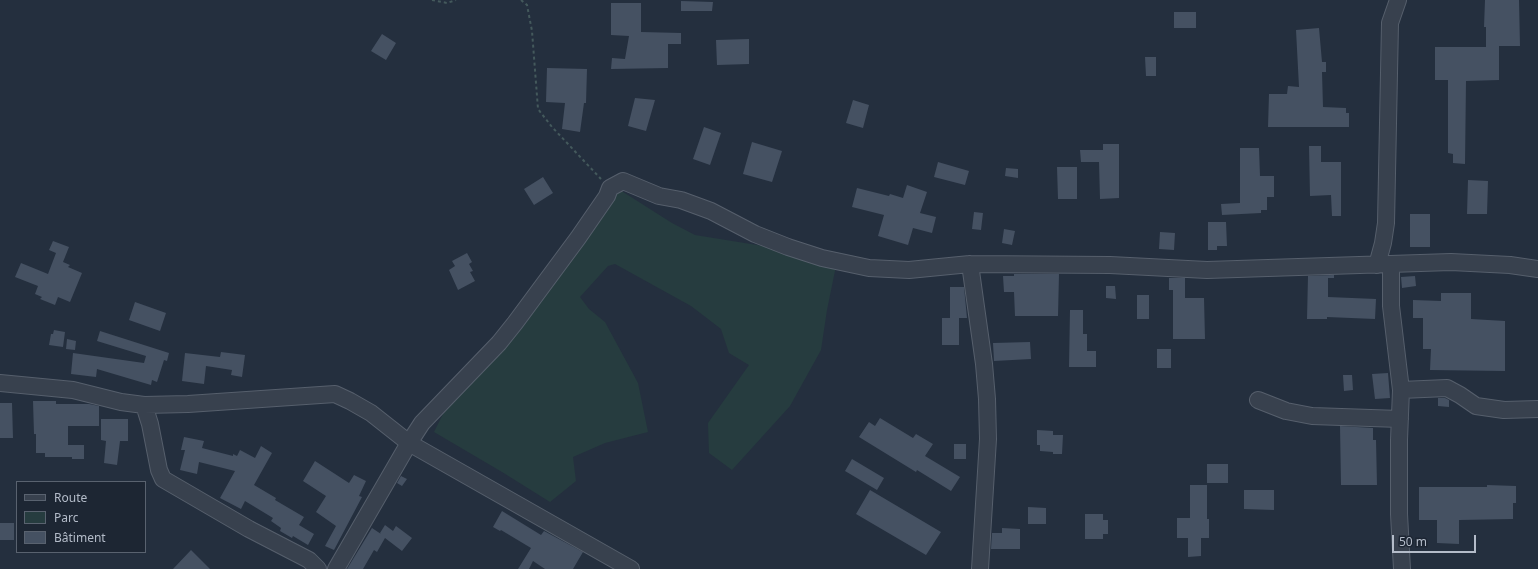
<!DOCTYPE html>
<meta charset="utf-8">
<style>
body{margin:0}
#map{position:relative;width:1538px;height:569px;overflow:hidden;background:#242f3e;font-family:"Noto Sans",sans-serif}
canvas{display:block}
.legend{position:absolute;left:16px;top:481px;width:130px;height:72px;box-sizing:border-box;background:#1d2633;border:1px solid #59626f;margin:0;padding:5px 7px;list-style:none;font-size:12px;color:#b4bcc9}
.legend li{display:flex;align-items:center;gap:8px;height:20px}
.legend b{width:20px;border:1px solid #59626f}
.scale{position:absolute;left:1392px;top:535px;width:84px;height:18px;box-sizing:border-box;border:2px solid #b4bcc9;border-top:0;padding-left:5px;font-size:12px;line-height:14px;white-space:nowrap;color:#b4bcc9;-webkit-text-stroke:3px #1d2633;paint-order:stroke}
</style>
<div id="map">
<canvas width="1538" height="569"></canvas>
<ul class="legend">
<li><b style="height:5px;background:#38414e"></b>Route</li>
<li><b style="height:11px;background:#263c3f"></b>Parc</li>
<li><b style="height:11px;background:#455162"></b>Bâtiment</li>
</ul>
<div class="scale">50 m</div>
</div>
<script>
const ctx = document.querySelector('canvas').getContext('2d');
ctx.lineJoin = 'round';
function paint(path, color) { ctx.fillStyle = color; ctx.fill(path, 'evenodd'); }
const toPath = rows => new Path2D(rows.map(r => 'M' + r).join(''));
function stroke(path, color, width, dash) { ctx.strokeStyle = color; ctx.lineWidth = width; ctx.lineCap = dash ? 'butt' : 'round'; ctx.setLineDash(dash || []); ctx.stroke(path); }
paint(toPath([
 [620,190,672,223,695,235,788,250,836,266,827,310,821,350,790,406,732,470,709,453,708,423,749,365,729,353,721,329,708,319,691,306,615,264,608,266,580,297,589,309,605,322,638,383,648,432,605,443,573,457,576,481,550,502,502,472,434,432,448,404,612,197]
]), '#263c3f');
paint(toPath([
 [1485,0,1519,0,1520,46,1499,46,1499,80,1466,81,1465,164,1453,163,1453,154,1448,153,1448,80,1435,80,1435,47,1486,47,1486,27,1484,27],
 [681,1,713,2,712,11,681,11],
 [611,3,641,3,641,32,681,33,681,44,668,44,668,68,611,69,612,58,625,59,629,36,611,35],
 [1174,12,1196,12,1196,28,1174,28],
 [1319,28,1322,62,1326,62,1326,72,1322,72,1323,107,1346,108,1346,113,1349,113,1349,127,1268,127,1269,94,1287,94,1288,86,1299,87,1296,30],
 [382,34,396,43,386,60,371,51],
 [749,39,749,64,717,65,716,40],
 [1145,57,1156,57,1156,76,1146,76],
 [547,68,587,69,586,103,584,103,580,132,562,129,565,103,546,102],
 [635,98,655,100,646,131,628,126],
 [853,100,869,105,863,128,846,123],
 [704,127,721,133,710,165,693,159],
 [752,142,782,151,772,182,743,174],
 [1103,144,1119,144,1119,198,1100,199,1099,162,1081,162,1080,150,1103,150],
 [1309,146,1321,146,1321,162,1341,162,1341,216,1332,216,1331,195,1310,196],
 [1240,148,1259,148,1260,176,1274,176,1274,197,1267,197,1267,210,1261,210,1261,213,1222,215,1221,204,1240,203],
 [938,162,969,171,965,185,934,177],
 [1057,167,1077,167,1077,199,1058,199],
 [1006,168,1018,169,1018,178,1005,176],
 [543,177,553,193,534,205,524,189],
 [1468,180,1488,181,1487,214,1467,214],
 [907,185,927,192,920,213,936,217,932,233,913,228,908,245,878,236,884,215,852,207,857,188,889,196,890,194,903,198],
 [974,212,983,213,981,230,972,229],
 [1410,214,1430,214,1430,247,1410,247],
 [1208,222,1226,222,1227,246,1217,246,1217,250,1208,250],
 [1004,229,1015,231,1012,245,1002,243],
 [1160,232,1175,233,1174,250,1159,249],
 [53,241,69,247,63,262,70,265,68,267,82,273,70,302,58,297,55,305,40,299,42,297,35,294,38,286,15,277,21,263,48,274,56,253,49,250],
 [467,253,472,262,469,264,473,271,470,272,475,281,458,290,449,270,455,266,452,261],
 [1014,274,1059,274,1058,316,1015,316,1014,292,1004,292,1003,276,1014,276],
 [1334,275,1334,278,1328,278,1328,297,1376,299,1375,319,1327,317,1327,319,1307,319,1308,276],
 [1415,276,1416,286,1402,288,1401,277],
 [1169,278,1185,278,1185,298,1204,298,1205,339,1173,339,1173,290,1169,290],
 [1106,286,1115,286,1116,299,1106,298],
 [950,287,964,287,967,318,959,318,959,345,942,345,942,318,950,318],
 [1441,293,1471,293,1471,319,1505,321,1505,371,1430,370,1431,349,1423,349,1423,318,1413,318,1413,300,1441,301],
 [1137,295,1149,295,1149,319,1137,319],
 [135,302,166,313,160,331,129,320],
 [1070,310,1083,310,1083,334,1087,334,1087,351,1096,351,1096,367,1069,367],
 [54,330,65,332,63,347,49,345,51,334,53,334],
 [100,331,169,353,167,361,164,360,157,382,152,380,151,385,97,369,96,377,71,374,73,353,144,363,146,356,97,341],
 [67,339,76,341,75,350,66,349],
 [1030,342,1031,359,994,361,993,343],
 [1157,349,1171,349,1171,368,1157,368],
 [221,352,245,355,242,377,231,375,232,370,206,366,204,384,182,381,185,353,220,357],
 [1388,373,1390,398,1375,399,1372,374],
 [1343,375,1352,375,1353,390,1344,391],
 [1438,398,1445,398,1449,400,1449,407,1438,406],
 [33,401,56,401,56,404,89,404,99,406,99,426,68,426,68,445,84,445,84,459,72,459,72,457,45,457,45,453,36,453,36,434,34,434],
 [0,403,12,403,13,438,0,438],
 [880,418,913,438,916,434,933,444,925,456,960,477,951,491,917,470,916,472,859,437,869,422,875,426],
 [101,419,128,419,128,441,120,441,117,465,104,463,106,441,101,440],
 [1340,426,1373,428,1373,440,1376,440,1377,485,1341,485],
 [1037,430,1053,431,1053,435,1063,435,1062,454,1053,454,1053,452,1040,451,1040,445,1037,445],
 [184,437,204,441,202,448,233,456,233,454,237,456,240,450,255,458,261,446,272,453,254,485,276,498,275,500,304,517,299,525,314,534,308,545,293,536,292,538,280,531,281,528,271,521,273,518,245,501,241,509,220,498,235,471,199,462,197,474,180,470,185,450,181,450],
 [954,444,966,444,966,459,954,459],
 [852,459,884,478,877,490,845,471],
 [315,461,349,483,354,475,366,481,359,496,362,497,334,550,325,546,336,526,316,512,326,496,303,481],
 [1207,464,1228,464,1228,483,1207,483],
 [401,476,407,479,402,486,397,483],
 [1190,485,1207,485,1207,519,1209,519,1209,538,1201,538,1201,556,1188,557,1188,538,1177,538,1177,518,1190,518],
 [1487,485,1516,486,1516,503,1513,503,1513,519,1459,520,1459,544,1437,543,1437,520,1419,520,1419,487,1487,487],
 [870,490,941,532,926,555,856,514],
 [1244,490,1274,490,1274,510,1244,509],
 [1028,507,1046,508,1046,524,1028,524],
 [502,511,541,535,544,531,583,552,573,569,545,569,533,561,529,569,518,569,531,548,501,530,500,531,493,527],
 [1085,514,1103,514,1103,520,1108,520,1108,534,1103,534,1103,539,1085,539],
 [0,523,14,523,14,540,0,540],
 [385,525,393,531,396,526,412,538,402,551,385,538,377,552,374,550,363,569,347,569,372,528,381,534,380,533],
 [1002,528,1020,529,1020,549,991,549,992,533,1002,533],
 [191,550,210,569,173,569]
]), '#455162');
const minor = toPath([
 [970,264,984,364,987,399,988,439,980,569],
 [1377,265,1383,243,1386,223,1390,23,1398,0],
 [1391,265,1391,306,1401,390,1399,440,1399,514,1402,569],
 [0,383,73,390,121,402,144,405,188,404,335,394,350,401,371,413,409,443,631,569],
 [1401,390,1447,388,1460,395,1476,406,1504,410,1538,409],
 [1258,400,1286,411,1312,416,1400,419],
 [144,405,150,424,159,470,163,479,249,529,309,560,318,569],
 [336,569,409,443,422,423,499,343,515,323,578,238,607,196,610,188,623,181,659,196,681,200,711,211,755,234,788,247,822,258,869,268,909,270,970,264,1110,265,1207,270,1451,262,1510,265,1538,269]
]);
stroke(minor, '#565f6c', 18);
stroke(toPath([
 [432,0,447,3,456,0],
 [521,0,527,5,532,31,538,109,552,127,601,179]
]), '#44595c', 2, [3, 3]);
stroke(minor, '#38414e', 16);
</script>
